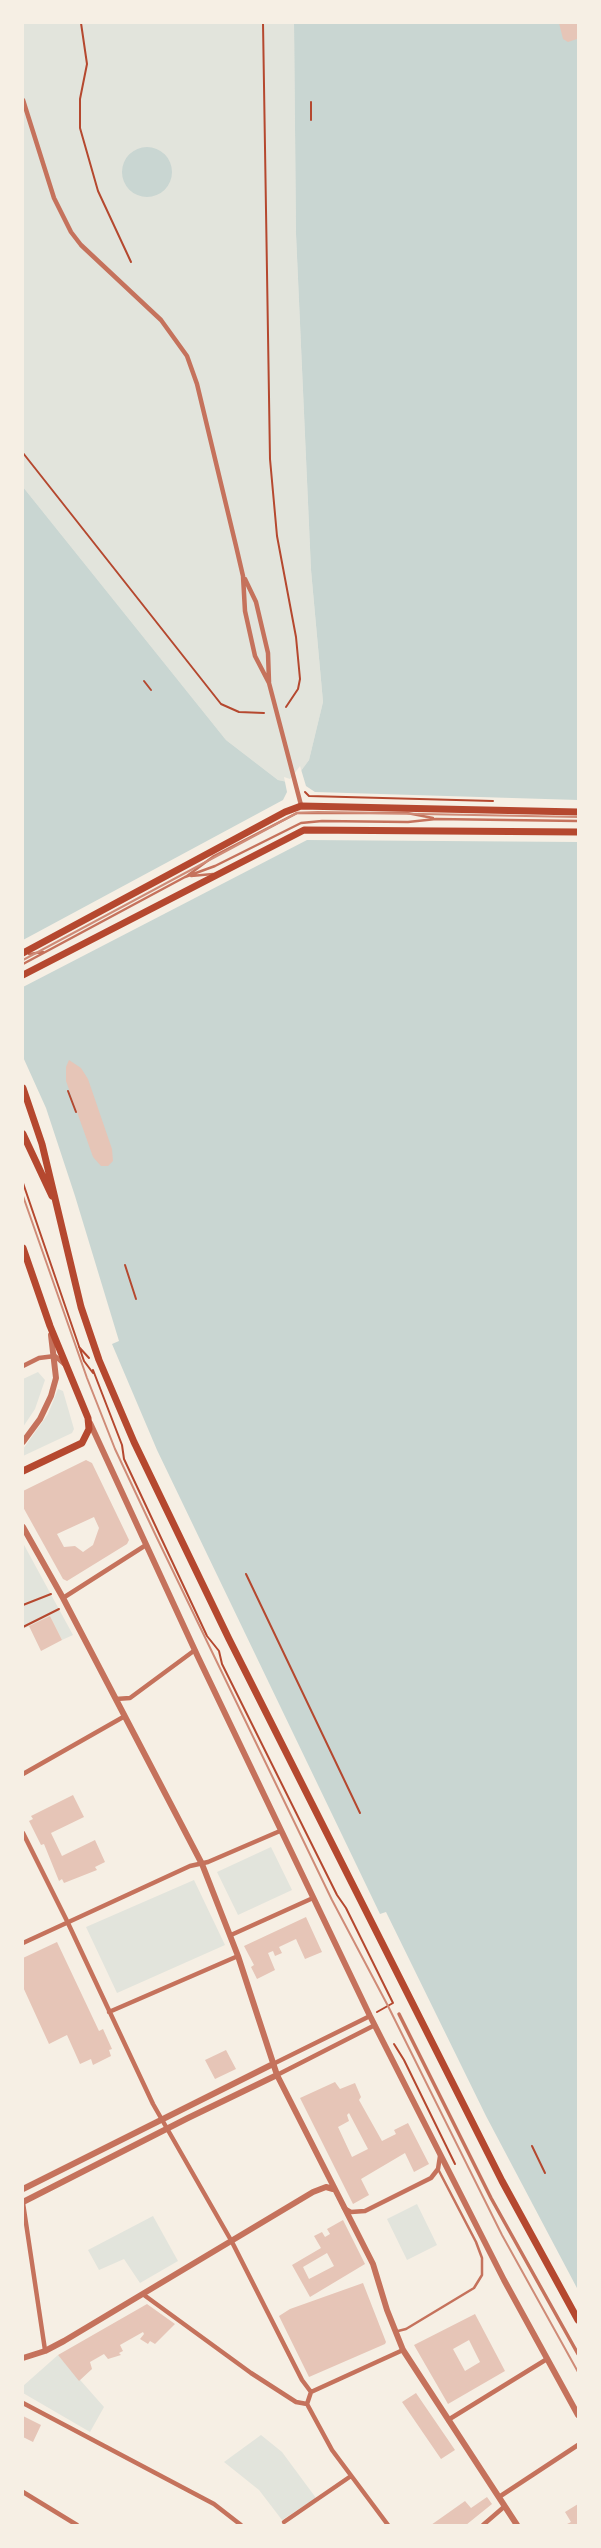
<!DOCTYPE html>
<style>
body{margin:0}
#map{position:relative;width:601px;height:2548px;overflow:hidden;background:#f6efe4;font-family:Mulish,sans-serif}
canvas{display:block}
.frame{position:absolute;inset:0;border:24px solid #f6efe4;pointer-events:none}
</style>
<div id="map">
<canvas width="601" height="2548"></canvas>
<div class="frame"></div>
</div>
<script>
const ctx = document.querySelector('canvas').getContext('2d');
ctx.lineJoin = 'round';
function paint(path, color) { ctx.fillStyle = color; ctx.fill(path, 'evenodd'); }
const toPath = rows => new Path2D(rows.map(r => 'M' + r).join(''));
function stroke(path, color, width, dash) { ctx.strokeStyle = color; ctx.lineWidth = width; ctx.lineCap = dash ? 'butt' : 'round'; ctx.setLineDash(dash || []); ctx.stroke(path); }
paint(toPath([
 [23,23,294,23,296,234,311,570,323,702,309,760,292,783,278,780,226,740,23,487],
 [38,1372,45,1380,35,1409,23,1427,23,1379],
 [58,1389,63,1391,74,1429,72,1433,23,1456,23,1449,48,1414],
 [23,1543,73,1635,62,1640,50,1616,23,1629],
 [271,1847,292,1890,238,1915,217,1872],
 [194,1880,225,1945,117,1993,86,1927],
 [417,2204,437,2245,407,2260,387,2219],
 [153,2216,178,2261,140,2283,124,2259,99,2270,88,2250],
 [58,2355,104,2407,90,2432,23,2393,23,2386],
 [261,2435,282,2452,316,2498,282,2520,259,2490,224,2462]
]), '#e2e4dc');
paint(toPath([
 [294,23,578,23,578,2290,486,2116,386,1912,380,1914,157,1450,112,1344,119,1341,75,1196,46,1108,23,1057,23,487,226,740,278,780,292,783,309,760,323,702,311,570,296,234],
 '122 172a25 25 0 1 1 50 0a25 25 0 1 1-50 0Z'
]), '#c9d6d2');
paint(toPath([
 [300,766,306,786,315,792,578,800,578,842,307,840,23,987,23,940,283,800,287,792,284,777,290,779]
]), '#f6efe4');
paint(toPath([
 [559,23,578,23,577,39,568,42,563,39],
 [69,1060,81,1068,88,1079,112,1149,113,1161,108,1166,101,1166,93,1157,66,1081,66,1067],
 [86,1460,92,1463,129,1540,127,1544,67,1581,63,1579,23,1507,23,1491],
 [94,1517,99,1528,93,1545,83,1552,75,1546,64,1547,57,1534],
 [50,1616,62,1640,41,1651,29,1626],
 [73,1795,84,1817,51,1833,62,1856,95,1840,105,1862,95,1867,97,1870,64,1883,62,1879,59,1881,44,1844,41,1845,29,1821,33,1819,31,1816],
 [306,1917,322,1952,305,1959,296,1939,279,1947,282,1953,275,1956,273,1951,268,1953,275,1970,257,1979,251,1967,254,1965,244,1946],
 [57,1942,99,2031,103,2029,112,2049,109,2050,111,2056,93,2065,91,2059,80,2064,67,2035,49,2044,23,1987,23,1958],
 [226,2050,236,2069,215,2079,205,2060],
 [335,2082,340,2089,355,2083,361,2097,359,2100,382,2141,396,2134,394,2130,408,2123,429,2164,414,2172,405,2153,361,2179,369,2195,353,2204,300,2098],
 [349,2113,368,2149,352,2157,338,2127,349,2121,347,2115],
 [343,2220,365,2264,310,2297,292,2265,321,2248,314,2236,322,2232,325,2237,330,2234,327,2229],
 [327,2253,334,2266,309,2279,303,2267],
 [363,2283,386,2342,385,2344,309,2377,279,2316,290,2309],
 [147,2304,175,2324,155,2344,150,2341,148,2344,140,2339,144,2334,143,2332,120,2345,123,2351,119,2353,121,2355,108,2359,104,2354,90,2362,92,2369,79,2381,58,2355],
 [475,2314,505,2371,448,2404,414,2345],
 [469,2340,480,2362,465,2371,453,2349],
 [416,2393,455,2450,441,2459,402,2402],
 [23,2416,41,2425,33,2442,23,2437],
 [487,2497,492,2504,466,2525,431,2525,465,2501,471,2508],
 [578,2504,578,2525,565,2525,571,2522,565,2512]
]), '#e6c5b7');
stroke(toPath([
 [81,23,87,64,80,99,80,128,98,191,131,262],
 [263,23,270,459,277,536,296,637,300,679,298,689,286,707],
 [311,102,311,120],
 [23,453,221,704,239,712,264,713],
 [144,681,151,690],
 [305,792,309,796,493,801],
 [68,1091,76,1112],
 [23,1183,84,1361,93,1373],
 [125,1265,136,1299],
 [79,1347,89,1358],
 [93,1370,122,1445,124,1459,147,1508,207,1636,219,1651,222,1664,337,1895,346,1908,393,2003,377,2012],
 [246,1574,360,1813],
 [23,1605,51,1594],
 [23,1627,59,1609],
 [394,2044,404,2060,455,2164],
 [532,2146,545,2173]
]), '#b5482f', 2);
stroke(toPath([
 [187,876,214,856,297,813,407,813,433,818],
 [191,876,213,874],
 [29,954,43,952],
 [23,964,185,877,215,866,301,823,322,821,408,822,436,819,578,821],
 [398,2331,406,2329,474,2288,482,2275,482,2258,476,2242,438,2169]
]), '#c5725c', 2.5);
stroke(toPath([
 [399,2014,491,2198,578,2354]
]), '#c5725c', 3.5);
stroke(toPath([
 [23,100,54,198,71,232,81,245,161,320,187,356,197,384,236,546,243,576,245,611,255,656,269,683,301,805],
 [245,579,256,602,268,653,269,682],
 [23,1366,39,1358,55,1356,64,1364],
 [63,1598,146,1545],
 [116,1699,130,1698,195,1650],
 [23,1774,125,1716],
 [23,1833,67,1921,153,2104,232,2242,302,2380,311,2392],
 [231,1935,313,1898],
 [23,1943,190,1866,208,1862,280,1831],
 [109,2012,238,1956],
 [273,2064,370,2016],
 [277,2075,375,2025],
 [23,2203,45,2350],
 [344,2208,351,2212,365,2211,431,2178,438,2169,440,2156],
 [144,2295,251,2373,296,2402,307,2404],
 [23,2403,214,2504,241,2525],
 [307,2404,332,2450,388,2525],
 [307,2404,311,2392,403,2350],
 [448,2420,547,2359],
 [23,2492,77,2525],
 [499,2497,578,2445],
 [284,2522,351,2476],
 [483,2525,505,2506]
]), '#c5725c', 4.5);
stroke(toPath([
 [90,1423,198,1657,370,2016,504,2280,578,2415],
 [23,1442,40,1419,51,1396,56,1378,51,1335],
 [23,1527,63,1598,202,1864,238,1956,277,2075,373,2264,387,2310,403,2350,517,2525],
 [23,2189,273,2064],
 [23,2202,188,2118,277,2075],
 [23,2358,45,2351,64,2341,313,2192,326,2187,333,2189]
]), '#c5725c', 6);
stroke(toPath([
 [23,953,285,812,301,806,578,812],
 [23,975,304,830,578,832],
 [23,1088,42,1144,81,1307,99,1360,134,1442,229,1639,502,2181,578,2320],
 [23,1134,52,1196],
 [23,1248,50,1326,88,1418,89,1429,82,1443,23,1471]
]), '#b5482f', 7);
stroke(toPath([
 [23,960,297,813,318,812,578,817],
 [23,1196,87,1378,115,1449,156,1536,332,1900,388,2006,502,2235,578,2372]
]), '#cf8b77', 2);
</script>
